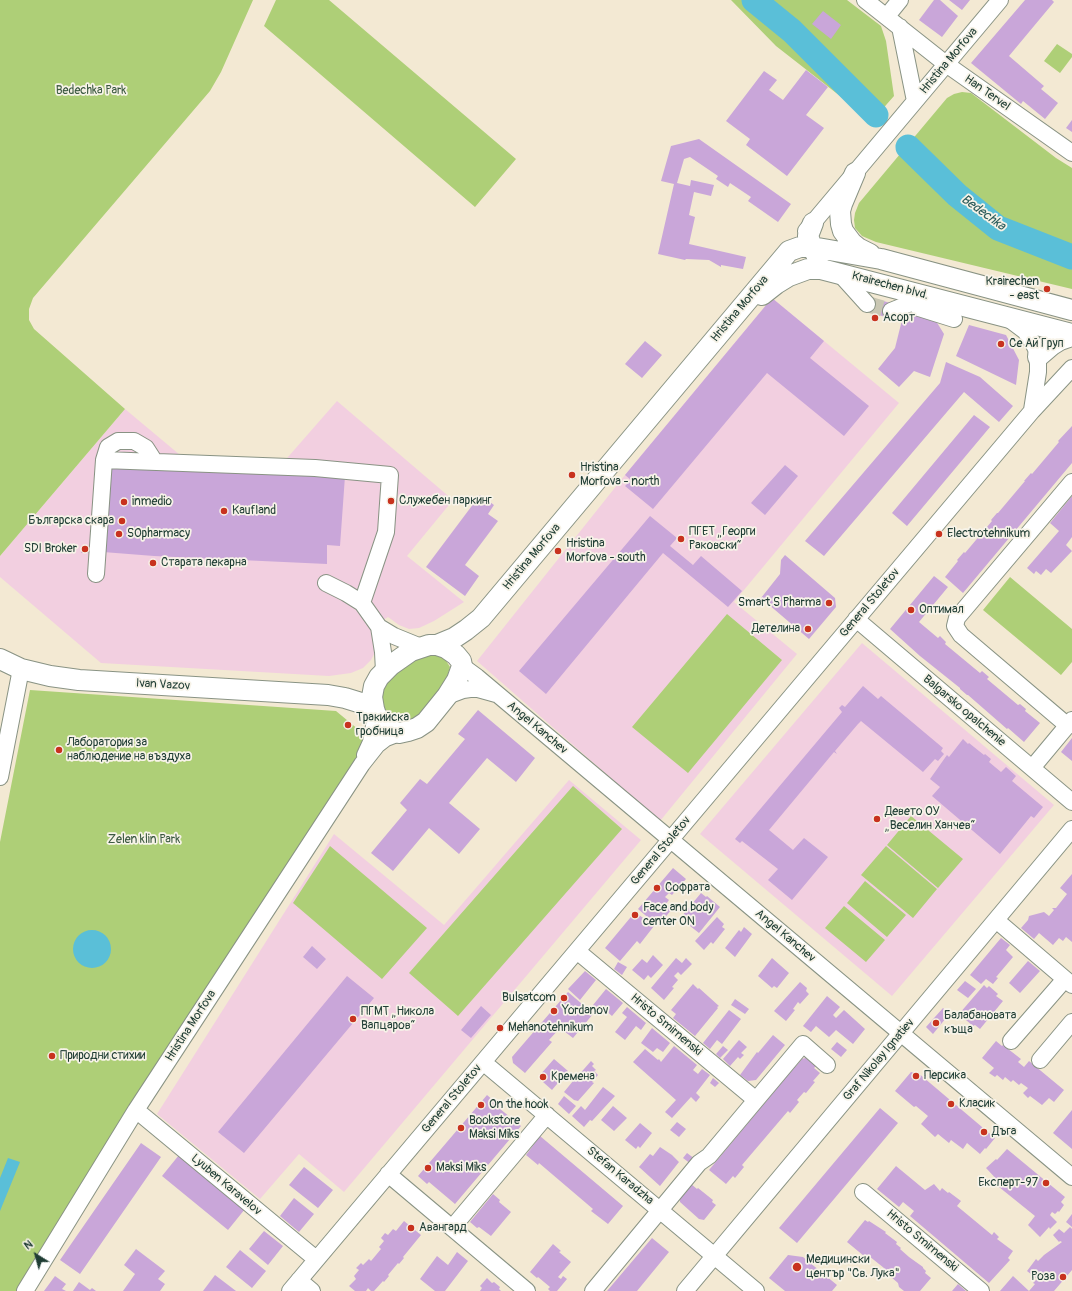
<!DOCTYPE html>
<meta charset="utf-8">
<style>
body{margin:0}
#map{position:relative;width:1072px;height:1291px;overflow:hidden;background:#f3e9d3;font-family:Pangolin,sans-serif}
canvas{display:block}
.north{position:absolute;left:16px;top:1235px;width:40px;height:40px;-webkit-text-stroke:3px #f7f3e8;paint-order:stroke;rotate:323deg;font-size:11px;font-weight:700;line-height:16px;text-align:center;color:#1f3d34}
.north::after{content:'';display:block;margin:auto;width:14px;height:18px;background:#1f3d34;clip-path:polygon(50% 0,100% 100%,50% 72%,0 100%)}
</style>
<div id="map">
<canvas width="1072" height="1291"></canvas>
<div class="north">N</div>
</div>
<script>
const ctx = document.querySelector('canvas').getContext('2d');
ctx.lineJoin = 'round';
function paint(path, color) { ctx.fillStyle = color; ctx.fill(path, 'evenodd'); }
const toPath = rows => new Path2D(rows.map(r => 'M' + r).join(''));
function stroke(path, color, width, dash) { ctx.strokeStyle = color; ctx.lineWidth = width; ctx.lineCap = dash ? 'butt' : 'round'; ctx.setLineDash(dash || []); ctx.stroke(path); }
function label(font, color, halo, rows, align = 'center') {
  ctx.font = font + ' Pangolin,sans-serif'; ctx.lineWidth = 3.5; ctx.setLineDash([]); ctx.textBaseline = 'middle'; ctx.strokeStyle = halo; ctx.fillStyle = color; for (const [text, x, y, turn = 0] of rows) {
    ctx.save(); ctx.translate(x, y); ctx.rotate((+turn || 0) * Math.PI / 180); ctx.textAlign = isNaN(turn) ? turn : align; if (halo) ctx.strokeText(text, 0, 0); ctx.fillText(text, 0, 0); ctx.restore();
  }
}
paint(toPath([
 [772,298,899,403,734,602,797,654,660,821,477,661,625,475],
 [337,401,453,500,407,556,464,602,434,621,419,628,409,629,399,625,388,617,371,628,376,650,371,660,363,668,351,673,329,676,101,663,0,577,0,556,125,409,186,460,281,465],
 [862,643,1054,805,892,996,700,834],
 [569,780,641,840,344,1192,299,1154,260,1199,157,1114,334,834,444,925]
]), '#f2cfe0');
paint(toPath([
 [0,0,253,0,221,72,210,91,33,298,29,309,29,320,34,329,125,409,0,556],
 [276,0,329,0,516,159,475,207,264,26],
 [731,0,847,0,881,26,886,41,894,96,872,121,776,46],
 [1057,44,1072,54,1072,57,1060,73,1044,61],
 [962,92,971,93,1056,158,1072,168,1072,289,876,242,862,236,855,228,854,220,855,213,859,203,947,98,954,94],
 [1010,577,1072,629,1072,662,1061,675,983,610],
 [727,614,782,660,688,773,632,727],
 [439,654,445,659,450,667,447,678,421,716,410,722,401,722,391,719,384,712,379,692,387,680,421,656],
 [30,690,336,711,371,740,24,1291,0,1291,0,842],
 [573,786,622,829,458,1016,409,973],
 [911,816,963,859,938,888,887,845],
 [330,846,427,928,382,979,293,903],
 [886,846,937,889,913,918,861,875],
 [865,881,906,915,887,937,847,903],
 [844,906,885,940,866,962,825,928]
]), '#aecf77');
paint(toPath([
 '73 949a19 19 0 1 1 38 0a19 19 0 1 1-38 0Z',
 [8,1158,20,1162,0,1211,0,1178]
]), '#5abfd8');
stroke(toPath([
 [754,0,792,31,876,115],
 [908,147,957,195,998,228,1072,257]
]), '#5abfd8', 25);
paint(toPath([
 [934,0,940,0,958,16,942,37,919,20],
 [949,0,970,0,962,10],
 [1025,0,1052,0,1054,2,1009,56,1044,86,1041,89,1058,103,1045,119,1023,101,1021,104,971,63],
 [823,11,841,25,831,39,812,24],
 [806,70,828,87,806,115,824,128,787,176,746,145,750,139,726,121,764,71,777,80,769,90,783,100],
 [1072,120,1072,132,1066,128],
 [699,139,791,204,778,222,748,201,751,197,730,183,728,187,716,179,718,176,690,157,684,159,677,183,690,186,691,180,714,185,711,196,694,192,689,215,695,217,689,244,746,257,743,269,721,265,721,267,709,260,686,259,685,260,658,254,674,184,661,181,671,146],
 [869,297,894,304,889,318,865,311],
 [772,298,824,341,810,358,869,406,844,436,767,373,653,509,625,486,631,480,625,475],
 [904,312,936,321,944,334,930,377,914,371,899,387,878,369,895,348],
 [969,325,1006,335,1019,360,1016,385,956,356],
 [645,341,662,355,642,378,625,364],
 [946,362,980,377,1013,406,999,422,964,392,824,556,805,541,940,383],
 [974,415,990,427,907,526,892,513],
 [1072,426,1072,463,963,593,945,577,958,561,957,560,964,552,965,553,992,521,991,520,997,513,998,513,1025,481,1024,481,1031,473,1032,474,1059,442,1058,441],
 [109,463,345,476,340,546,327,545,327,564,154,556,103,552],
 [785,465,798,476,765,515,751,503],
 [480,495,494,505,488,514,498,521,465,565,479,576,465,596,426,567],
 [1072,496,1072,537,1066,545,1072,551,1051,573,1046,569,1041,575,1036,571,1034,574,1027,568,1059,531,1050,523],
 [650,516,677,538,670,546,693,565,701,556,742,591,728,607,663,553,546,694,519,671],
 [81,546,90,546,90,553,81,553],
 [785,555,835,598,836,607,809,639,761,598,780,574,781,560],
 [934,576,948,587,919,622,938,638,940,636,946,642,945,644,980,673,982,671,989,677,987,679,1018,705,1020,704,1026,709,1025,711,1040,723,1024,742,1008,728,1007,729,968,695,967,695,960,689,960,688,920,656,890,629],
 [863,686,878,699,881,696,943,748,941,751,944,754,938,761,935,759,923,772,861,721,858,724,835,751,837,754,834,752,769,830,793,850,804,838,828,857,792,900,768,880,778,869,742,841,740,843,735,839,842,712,839,708,842,705,845,707],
 [478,710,535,758,516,782,487,758,449,803,480,829,459,854,429,828,393,871,371,853,407,810,400,803,420,779,427,784,465,739,458,734],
 [1072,738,1072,761,1061,752],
 [963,739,968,744,969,743,984,755,985,754,991,759,989,762,1001,772,1006,767,1016,776,1012,781,1043,807,1034,818,1031,816,1000,854,932,796,940,787,930,779,947,755,949,757],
 [56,746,64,749,62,754,54,751],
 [673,868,686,879,672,895,669,893,665,897,669,900,666,904,672,909,658,926,638,909],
 [1072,874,1072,942,1066,937,1063,941,1059,938,1053,945,1039,933,1034,939,1021,928,1028,920,1029,916,1044,912,1049,916,1054,910,1052,908,1056,908,1067,894,1060,888],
 [701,893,706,897,707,896,720,907,699,933,685,922,687,920,682,916],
 [635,912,654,926,640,944,637,941,620,961,605,948],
 [717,917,724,924,722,927,725,929,713,944,711,942,704,950,695,941],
 [744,927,752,934,735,957,725,948,739,930,741,932],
 [1001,938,1010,945,1006,950,1013,957,997,976,996,977,998,978,993,984,986,979,981,984,970,975],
 [312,946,326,959,317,969,303,957],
 [653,955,663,965,651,978,648,975,644,980,632,970,642,959,647,963],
 [676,958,682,963,686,958,692,964,681,975,678,972,674,976,678,980,672,987,674,988,664,1000,651,988],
 [772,958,789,973,777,988,774,986,772,988,758,976],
 [1028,961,1040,971,1020,993,1009,983],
 [618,962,627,967,622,975,614,969],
 [585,971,596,980,580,1000,568,989],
 [347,976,374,998,244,1153,218,1132],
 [965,981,976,989,968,998,957,990],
 [800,982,807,988,806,991,809,994,800,1004,798,1002,793,1009,795,1010,786,1021,774,1011],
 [693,984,698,989,699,988,719,1006,717,1007,718,1008,695,1036,673,1018,676,1014,671,1010],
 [984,985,987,988,989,986,998,994,996,996,1003,1001,980,1029,975,1025,973,1026,959,1014],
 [606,989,623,1003,612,1016,604,1009,605,1007,602,1005,594,1015,593,1014,573,1038,560,1028,549,1040,552,1042,525,1073,513,1063,512,1057,568,992,589,1010],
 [827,996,840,1007,833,1015,836,1018,844,1010,865,1029,853,1044,836,1030,829,1037,816,1026,811,1032,803,1026],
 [735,999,749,1009,745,1014,731,1005],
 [481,1006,491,1015,471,1038,461,1030],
 [627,1007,646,1023,641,1030,636,1026,625,1040,615,1032,627,1017,622,1013],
 [943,1008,952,1016,948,1020,946,1018,933,1034,926,1027],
 [729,1010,741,1019,722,1044,717,1040,710,1049,703,1043],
 [652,1028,670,1043,663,1052,657,1048,653,1052,641,1043],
 [773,1035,785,1045,756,1080,748,1081,740,1075,757,1052,758,1053],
 [739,1040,747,1047,741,1053,744,1055,740,1059,738,1057,730,1066,723,1059],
 [996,1041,1002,1046,1003,1045,1021,1059,1018,1062,1024,1067,1029,1061,1064,1090,1054,1102,1049,1098,1042,1105,1030,1096,1028,1098,1023,1093,1028,1088,1021,1083,1019,1085,1013,1080,1011,1082,1005,1077,1003,1080,997,1075,995,1077,989,1073,994,1068,982,1058],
 [837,1042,847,1050,841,1057,831,1049],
 [674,1046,697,1065,693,1070,698,1074,702,1069,710,1075,696,1093,700,1097,696,1102,691,1097,672,1118,665,1112,676,1100,633,1062,645,1049,658,1060,659,1059,661,1062],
 [723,1046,728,1050,720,1058,716,1054],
 [805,1057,816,1066,814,1068,820,1073,813,1081,815,1082,806,1093,804,1092,797,1100,799,1102,790,1113,788,1111,742,1165,744,1167,735,1178,733,1176,726,1184,709,1170,788,1075,803,1058,804,1059],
 [554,1059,568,1071,552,1090,543,1082,544,1081,539,1076],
 [591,1061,594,1064,592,1066,596,1070,594,1071,598,1075,592,1082,594,1083,578,1101,574,1100,564,1092,573,1081,569,1079,573,1074,577,1077],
 [911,1072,915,1073,917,1072,995,1138,986,1149,985,1148,980,1154,967,1143,963,1149,951,1140,949,1143,938,1134,935,1137,921,1124,928,1116,916,1106,914,1107,895,1091],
 [713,1078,719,1083,715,1087,710,1083],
 [603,1087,615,1096,592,1121,590,1120,584,1127,572,1116,581,1106,585,1110],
 [487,1095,495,1102,494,1104,521,1126,455,1204,429,1182,427,1184,418,1176],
 [564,1096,576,1106,569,1114,558,1104],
 [613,1106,627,1118,614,1131,601,1120],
 [880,1108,898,1123,797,1243,779,1228],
 [1072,1110,1072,1149,1053,1133],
 [677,1122,686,1129,679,1137,670,1130],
 [640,1123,652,1133,640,1148,638,1146,636,1149,625,1140],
 [540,1136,623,1206,608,1224,591,1211,593,1209,539,1163,538,1165,526,1155],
 [141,1143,161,1157,80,1274,60,1260],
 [660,1147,672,1155,679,1162,660,1186,639,1167,650,1154,653,1156],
 [1007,1149,1065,1197,1061,1202,1064,1205,1059,1212,1058,1211,1055,1214,1052,1212,1050,1215,1057,1222,1050,1229,1049,1227,1040,1237,1028,1225,1035,1216,999,1187,1001,1184,986,1168,996,1159,997,1160],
 [687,1153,695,1159,691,1164,683,1158],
 [179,1155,245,1209,228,1230,162,1176],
 [896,1166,925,1190,934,1184,940,1191,942,1188,948,1193,949,1192,961,1201,957,1206,992,1235,994,1232,999,1237,997,1239,1013,1251,1008,1258,1010,1260,989,1283,910,1216,914,1211,903,1202,899,1207,877,1189],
 [304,1167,333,1190,318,1208,289,1185],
 [691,1184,697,1189,698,1188,713,1200,712,1202,716,1205,704,1220,699,1219,680,1202,680,1197],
 [493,1194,500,1200,499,1202,511,1212,491,1236,479,1227,477,1228,470,1222],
 [294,1198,314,1214,299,1232,280,1216],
 [1072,1214,1072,1227,1066,1222],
 [865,1220,868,1222,869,1221,886,1232,885,1233,897,1242,896,1244,901,1248,900,1249,909,1257,923,1267,923,1268,926,1271,925,1273,931,1278,920,1291,904,1291,899,1287,898,1283,883,1270,884,1268,869,1256,864,1256,847,1242],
 [404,1221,421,1235,403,1257,404,1258,399,1264,398,1263,388,1275,389,1276,384,1282,383,1281,374,1291,371,1291,368,1288,366,1291,355,1291,349,1286,356,1279,354,1276,359,1270,356,1268,361,1263,363,1265,369,1259,371,1261,381,1249,379,1247,384,1241,381,1238,385,1233,388,1235,393,1229,396,1231],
 [1070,1227,1072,1229,1072,1270,1054,1291,1000,1291,1013,1276,1029,1291,1035,1284,1033,1283,1037,1279,1027,1271,1036,1259,1038,1261,1044,1255,1062,1242,1060,1241,1059,1242,1053,1235,1059,1229,1064,1233],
 [264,1231,283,1246,268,1265,249,1249],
 [652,1238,669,1252,637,1291,607,1291],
 [553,1244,561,1251,559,1252,571,1262,558,1277,561,1279,563,1276,567,1279,557,1291,550,1291,548,1289,550,1287,538,1277,537,1278,530,1272],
 [136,1249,165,1271,158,1279,165,1284,160,1291,123,1291,135,1274,124,1265],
 [240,1250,266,1271,252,1288,226,1267],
 [457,1252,468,1261,445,1291,435,1291,420,1279,437,1256,448,1265],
 [788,1255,803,1257,837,1285,832,1291,785,1291,769,1278],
 [215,1275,236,1291,203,1291],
 [55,1276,66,1284,62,1289,66,1291,44,1291],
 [487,1278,492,1283,494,1282,500,1287,499,1289,501,1291,480,1291,482,1288,480,1286],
 [79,1282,90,1290,92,1288,96,1291,73,1291],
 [958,1284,966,1291,952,1291]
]), '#c9a6d9');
stroke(toPath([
 [867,304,891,311]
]), '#c9c7b3', 16, [16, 8]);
const minor = toPath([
 [865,0,946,64,1072,153],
 [887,16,900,0],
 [900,27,915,101],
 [806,231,1000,0],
 [839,273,867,304],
 [906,290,919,308,954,319],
 [891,311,923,298],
 [1009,319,1025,331,1033,343,1036,349,1038,364,1038,372,1032,410],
 [104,460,108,447,118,441,134,441,146,448,155,462],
 [96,574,104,460,315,468,390,475,386,532,362,603],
 [326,583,346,593,362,603,379,627,394,636,421,647],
 [856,619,1072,802],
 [379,627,383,652,384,671],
 [462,666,477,677,1072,1177],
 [447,696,463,690,470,689,478,689,496,694],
 [1068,726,961,635,955,626,957,618,1072,482],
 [365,755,371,742,376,715],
 [1032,768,1072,720],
 [0,777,21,669],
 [996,920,1072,985],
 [577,951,756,1100],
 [1011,1041,1065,979],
 [1040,1060,1072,1022],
 [483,1062,756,1291],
 [136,1110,316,1259],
 [388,1174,527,1291],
 [863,1192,981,1291],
 [452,1228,547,1115],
 [299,1280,312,1291],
 [25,1291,136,1110,362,764,377,745,386,738,399,733],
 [290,1291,1032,411,1072,368],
 [593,1291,699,1163,709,1156,803,1044,827,1065],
 [685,1291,1072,829]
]);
const major = toPath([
 [855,173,842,204,840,211,841,224,843,231,852,243,858,248,870,254],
 [813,223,808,236,812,247,818,258],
 [762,295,776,284,789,276,808,269,821,269,1072,334],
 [1038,357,1052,345,1060,340,1072,336],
 [429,645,437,645,446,648,456,655,461,661,462,666,457,680,447,696,426,722,417,728,408,731,399,733,391,730,385,725,376,715,374,709,372,697,374,686,379,677,391,665,411,651,429,645],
 [437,645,454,638,466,630,481,618,789,251,800,247,812,247,881,259,1072,310],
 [0,659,21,669,50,676,79,680,328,695,345,698,358,702,374,709]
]);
stroke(minor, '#899384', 18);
stroke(major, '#899384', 22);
stroke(minor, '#fff', 16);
stroke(major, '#fff', 20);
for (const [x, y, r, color] of [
 [1047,289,4,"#c8321e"],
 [875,318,4,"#c8321e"],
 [1001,344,4,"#c8321e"],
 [572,475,4,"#c8321e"],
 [391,501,4,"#c8321e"],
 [124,502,4,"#c8321e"],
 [224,511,4,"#c8321e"],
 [122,521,4,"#c8321e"],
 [119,534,4,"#c8321e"],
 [939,534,4,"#c8321e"],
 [681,539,4,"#c8321e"],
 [85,549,4,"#c8321e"],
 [558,551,4,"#c8321e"],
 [153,563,4,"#c8321e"],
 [829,603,4,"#c8321e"],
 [911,610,4,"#c8321e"],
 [808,629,4,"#c8321e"],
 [348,725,4,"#c8321e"],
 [59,750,4,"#c8321e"],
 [877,819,4,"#c8321e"],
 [657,888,4,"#c8321e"],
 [635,915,4,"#c8321e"],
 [564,998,4,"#c8321e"],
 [554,1011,4,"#c8321e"],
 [353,1019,4,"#c8321e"],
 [936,1023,4,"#c8321e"],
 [500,1028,4,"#c8321e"],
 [52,1056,4,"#c8321e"],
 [916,1076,4,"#c8321e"],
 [543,1077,4,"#c8321e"],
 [951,1104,4,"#c8321e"],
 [481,1105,4,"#c8321e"],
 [461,1128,4,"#c8321e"],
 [984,1132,4,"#c8321e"],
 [428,1168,4,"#c8321e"],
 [1046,1183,4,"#c8321e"],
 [411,1228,4,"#c8321e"],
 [797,1267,5,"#c8321e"],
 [1063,1277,4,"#c8321e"]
]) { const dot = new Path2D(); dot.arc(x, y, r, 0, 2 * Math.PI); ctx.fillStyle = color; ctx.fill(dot); stroke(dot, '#f7f3e8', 1.5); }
label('12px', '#1f3d34', '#f7f3e8', [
 ["Hristina Morfova",949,61,-50],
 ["Han Tervel",987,93,35],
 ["Krairechen blvd.",890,286,15],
 ["Hristina Morfova",740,309,-50],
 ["Hristina Morfova",532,557,-50],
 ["General Stoletov",870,603,-50],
 ["Ivan Vazov",163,685,3],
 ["Balgarsko opalchenie",964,711,40],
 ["Angel Kanchev",537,728,40],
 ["General Stoletov",661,851,-50],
 ["Angel Kanchev",785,936,40],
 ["Hristo Smirnenski",666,1025,40],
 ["Hristina Morfova",191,1026,-57],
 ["Graf Nikolay Ignatiev",879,1060,-50],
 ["General Stoletov",452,1099,-50],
 ["Stefan Karadzha",620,1176,40],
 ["Lyuben Karavelov",226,1185,40],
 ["Hristo Smirnenski",922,1241,40]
]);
label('12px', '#3c5a41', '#f7f3e8', [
 ["Bedechka Park",91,91],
 ["Zelen klin Park",144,840]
]);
label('12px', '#1f3d34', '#f7f3e8', [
 ["Krairechen",1039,282,"right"],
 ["- east",1039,296,"right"],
 ["Асорт",883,318],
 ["Се Ай Груп",1009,344],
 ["Hristina",580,468],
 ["Morfova - north",580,482],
 ["Служебен паркинг",399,501],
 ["inmedio",132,502],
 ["Kaufland",232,511],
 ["Българска скара",114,521,"right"],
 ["ПГЕТ „Георги",689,532],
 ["Раковски“",689,546],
 ["SOpharmacy",127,534],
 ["Electrotehnikum",947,534],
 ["Hristina",566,544],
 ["Morfova - south",566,558],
 ["SDI Broker",77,549,"right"],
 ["Старата пекарна",161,563],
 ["Smart S Pharma",821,603,"right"],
 ["Оптимал",919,610],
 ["Детелина",800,629,"right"],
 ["Тракийска",356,718],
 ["гробница",356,732],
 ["Лаборатория за",67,743],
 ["наблюдение на въздуха",67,757],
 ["Девето ОУ",885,812],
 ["„Веселин Ханчев“",885,826],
 ["Софрата",665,888],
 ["Face and body",643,908],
 ["center ON",643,922],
 ["Bulsatcom",556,998,"right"],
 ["Yordanov",562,1011],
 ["ПГМТ „Никола",361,1012],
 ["Вапцаров“",361,1026],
 ["Балабановата",944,1016],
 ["къща",944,1030],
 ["Mehanotehnikum",508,1028],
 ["Природни стихии",60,1056],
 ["Персика",924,1076],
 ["Кремена",551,1077],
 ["Класик",959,1104],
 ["On the hook",489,1105],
 ["Bookstore",469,1121],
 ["Maksi Miks",469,1135],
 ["Дъга",992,1132],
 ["Maksi Miks",436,1168],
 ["Експерт-97",1038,1183,"right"],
 ["Авангард",419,1228],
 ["Медицински",806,1260],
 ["център \"Св. Лука\"",806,1274],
 ["Роза",1055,1277,"right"]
], 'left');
label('italic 13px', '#2e5e5d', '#f7f3e8', [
 ["Bedechka",983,213,36]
]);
</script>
